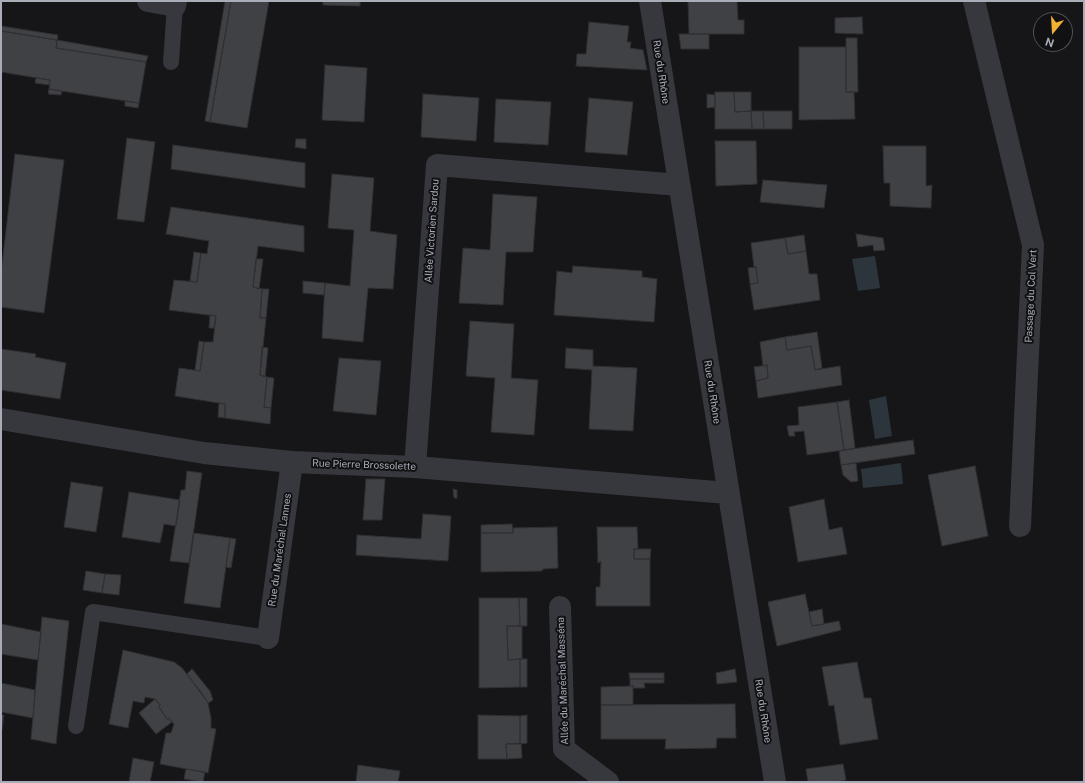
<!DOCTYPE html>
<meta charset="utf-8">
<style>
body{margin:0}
#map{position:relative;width:1085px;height:783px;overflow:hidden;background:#161618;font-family:"Public Sans",sans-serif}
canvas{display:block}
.frame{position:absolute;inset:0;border:2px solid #a8adb8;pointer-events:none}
.north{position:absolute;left:1033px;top:12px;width:40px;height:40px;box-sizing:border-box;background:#111113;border:1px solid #4d4f55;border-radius:50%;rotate:198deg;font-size:11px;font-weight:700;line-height:16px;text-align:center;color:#a8adb8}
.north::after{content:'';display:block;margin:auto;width:14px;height:18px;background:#f2b134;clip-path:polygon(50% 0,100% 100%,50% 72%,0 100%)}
</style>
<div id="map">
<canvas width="1085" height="783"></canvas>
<div class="frame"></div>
<div class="north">N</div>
</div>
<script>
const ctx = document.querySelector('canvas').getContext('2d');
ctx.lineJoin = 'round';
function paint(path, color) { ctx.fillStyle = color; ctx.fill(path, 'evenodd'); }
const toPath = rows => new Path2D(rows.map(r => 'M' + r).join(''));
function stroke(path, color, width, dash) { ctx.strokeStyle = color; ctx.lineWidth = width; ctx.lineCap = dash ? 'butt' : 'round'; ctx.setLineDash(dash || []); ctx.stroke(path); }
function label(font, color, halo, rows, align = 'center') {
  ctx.font = font + ' "Public Sans",sans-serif'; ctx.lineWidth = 4; ctx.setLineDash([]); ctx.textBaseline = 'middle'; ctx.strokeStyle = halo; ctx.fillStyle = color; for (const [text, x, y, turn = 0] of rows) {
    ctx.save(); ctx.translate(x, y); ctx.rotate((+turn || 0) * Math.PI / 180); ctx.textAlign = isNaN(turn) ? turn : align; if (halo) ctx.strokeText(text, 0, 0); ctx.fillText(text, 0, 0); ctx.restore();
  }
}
paint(toPath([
 [875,256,880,288,858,291,852,259],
 [886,396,892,436,875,439,869,400],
 [901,463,903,484,863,488,861,469]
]), '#2c353c');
const building = toPath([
 [225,1,231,1,210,122,205,121,225,1],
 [231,1,269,1,247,128,210,122,231,1],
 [323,1,380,1,360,1,360,6,323,5,323,1],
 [688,1,737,1,738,20,744,20,744,34,689,34,688,1],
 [862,17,863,34,835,33,835,18,862,17],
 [589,22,629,26,627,42,631,42,630,48,643,50,647,70,576,66,577,54,586,54,589,22],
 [1,26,58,35,57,40,1,31,1,26],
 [1,31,57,40,56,48,146,62,139,103,49,89,50,80,1,72,1,31],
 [679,34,709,34,709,49,681,49,679,34],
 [846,38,857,38,858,92,846,92,846,38],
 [57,40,148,56,146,62,56,48,57,40],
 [799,47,846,47,846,92,854,92,855,119,799,120,799,47],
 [325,65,367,68,364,122,322,120,325,65],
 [36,78,50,80,49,85,35,83,36,78],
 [49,89,62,91,61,95,48,94,49,89],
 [715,92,734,92,735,112,751,111,752,129,715,129,715,92],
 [734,92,751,92,751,111,735,112,734,92],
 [423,94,479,98,476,141,421,137,423,94],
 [707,94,715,95,715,107,707,108,707,94],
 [589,98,633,102,627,155,585,152,589,98],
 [496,99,551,102,548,145,494,142,496,99],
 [125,101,139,103,138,108,125,106,125,101],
 [751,111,763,111,764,129,752,129,751,111],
 [763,111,792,111,792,129,764,129,763,111],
 [127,138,155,142,144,222,117,219,127,138],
 [296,139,306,139,306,149,295,147,296,139],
 [715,141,756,141,757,184,716,186,715,141],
 [173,145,305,163,305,188,171,169,173,145],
 [883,146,926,146,926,186,932,185,931,208,890,206,890,183,884,183,883,146],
 [15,154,64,160,44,313,1,307,1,273,15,154],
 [332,174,374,178,370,231,397,235,393,289,368,288,363,342,322,338,325,283,350,286,354,230,328,228,332,174],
 [763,180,827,185,824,208,760,202,763,180],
 [493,194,537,197,533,252,506,252,503,305,459,303,463,248,490,250,493,194],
 [171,207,304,226,304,252,258,246,253,287,262,289,260,318,266,318,260,375,267,377,264,407,271,408,270,424,225,418,225,404,175,396,179,368,200,371,204,342,213,342,216,316,169,310,174,280,197,282,201,253,207,254,209,241,166,234,171,207],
 [856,234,883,238,885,250,874,251,873,245,858,247,856,234],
 [804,235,806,251,788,254,785,238,804,235],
 [785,238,788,254,806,251,809,274,817,274,820,300,754,310,750,284,758,283,756,267,754,267,751,243,785,238],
 [194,252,201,253,197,282,190,281,194,252],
 [256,259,263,259,259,289,253,287,256,259],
 [573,266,642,271,642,277,657,279,654,322,554,315,557,271,572,273,573,266],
 [756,267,758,283,750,284,748,268,756,267],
 [303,281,325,283,324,295,303,293,303,281],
 [262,289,269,289,266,318,260,318,262,289],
 [210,315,216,316,214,328,209,328,210,315],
 [470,321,514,324,511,378,538,380,534,435,491,432,495,378,466,376,470,321],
 [817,332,822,368,815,370,811,346,787,350,785,337,817,332],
 [785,337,787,350,811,346,815,370,840,366,842,385,758,398,756,381,768,378,767,365,763,366,760,342,785,337],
 [199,341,204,342,200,371,195,370,199,341],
 [262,347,268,348,265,377,260,375,262,347],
 [566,348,593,350,593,366,637,368,633,431,589,429,592,370,565,368,566,348],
 [1,349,36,354,35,357,66,363,60,399,1,390,1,349],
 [339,358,381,361,376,415,333,411,339,358],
 [767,365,768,378,756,381,754,367,767,365],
 [267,377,274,378,271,408,264,407,267,377],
 [849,400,855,448,844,450,837,402,849,400],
 [837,402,844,450,807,455,804,431,794,432,795,436,789,436,787,426,799,425,798,407,837,402],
 [219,403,225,404,225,418,218,417,219,403],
 [913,440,915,454,841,465,839,451,913,440],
 [856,463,858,481,851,482,843,475,841,465,856,463],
 [975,466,988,536,942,546,928,475,975,466],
 [187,471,202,473,189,563,170,561,181,490,185,490,187,471],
 [366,479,385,479,382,520,363,520,366,479],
 [71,482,103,487,96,532,64,527,71,482],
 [453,489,457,490,457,498,454,498,453,489],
 [129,492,180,500,176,526,164,524,160,543,122,537,129,492],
 [824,499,829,530,842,527,847,554,798,562,789,507,824,499],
 [423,514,451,516,448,561,356,555,357,535,421,539,423,514],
 [512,524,513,533,481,533,481,525,512,524],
 [557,527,558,568,543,569,542,571,481,572,481,533,513,533,513,528,557,527],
 [597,527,637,527,638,549,634,549,634,559,650,559,650,606,596,606,596,587,600,587,601,561,598,563,597,527],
 [194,533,230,538,220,608,184,603,194,533],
 [230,538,236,539,231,568,226,567,230,538],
 [634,549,651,549,650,559,634,559,634,549],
 [86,571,105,574,102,593,83,590,86,571],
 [105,574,121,575,119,595,102,593,105,574],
 [805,594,812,626,839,621,841,630,777,646,768,602,805,594],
 [479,598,519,598,520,626,507,626,508,660,520,659,520,687,479,688,479,598],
 [519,598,527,598,527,626,520,626,519,598],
 [822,609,824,624,812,626,809,612,822,609],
 [42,617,69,621,56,744,31,739,42,617],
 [1,624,41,632,38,660,1,654,1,624],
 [507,626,522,626,522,659,508,660,507,626],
 [123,650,174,662,182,668,201,692,208,703,211,718,211,728,216,729,208,773,160,764,166,733,171,733,174,724,169,718,167,719,159,707,160,705,155,699,145,697,144,703,133,701,128,728,109,724,123,650],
 [520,659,527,659,527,687,520,687,520,659],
 [857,662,864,698,871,698,878,739,840,745,834,705,829,706,822,667,857,662],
 [192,669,210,691,213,700,208,703,187,674,192,669],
 [735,669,737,682,717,684,716,673,735,669],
 [629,673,664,673,664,679,630,679,629,673],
 [630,679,664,679,664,683,644,683,645,688,633,688,633,686,630,686,630,679],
 [1,683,35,690,33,718,1,712,1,683],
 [633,686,633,705,601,705,601,687,633,686],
 [155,699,160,705,159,707,167,719,169,718,172,722,156,734,139,713,155,699],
 [735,704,736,738,717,738,716,748,665,749,666,739,601,739,601,705,735,704],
 [1,715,4,715,2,730,1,730,1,715],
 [478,715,520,716,520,744,506,744,507,759,478,759,478,715],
 [527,715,527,743,520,744,520,716,527,715],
 [521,743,522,758,507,759,506,744,521,743],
 [133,758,154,762,150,782,129,782,133,758],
 [843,764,846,780,836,782,808,782,806,769,843,764],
 [358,765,400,771,398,782,356,782,358,765],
 [186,769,205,772,203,782,184,779,186,769]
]);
paint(building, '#404145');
stroke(building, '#303034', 1);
stroke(toPath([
 [171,62,175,6],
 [76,726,93,612,268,638]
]), '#37383d', 16);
stroke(toPath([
 [148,1,175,6,176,1],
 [650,1,775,782],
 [974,1,1033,245,1020,526],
 [1,419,204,453,292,462,415,467,728,493],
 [415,467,437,165,679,185],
 [560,607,564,749,608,782],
 [268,638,292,462]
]), '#37383d', 22);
label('10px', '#a8adb8', '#111113', [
 ["Rue du Rhône",661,72,81],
 ["Allée Victorien Sardou",432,231,-86],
 ["Passage du Col Vert",1031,296,-87],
 ["Rue du Rhône",712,392,81],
 ["Rue Pierre Brossolette",364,465,2],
 ["Rue du Maréchal Lannes",280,550,-82],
 ["Allée du Maréchal Masséna",563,681,-92],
 ["Rue du Rhône",763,711,81]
]);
</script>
